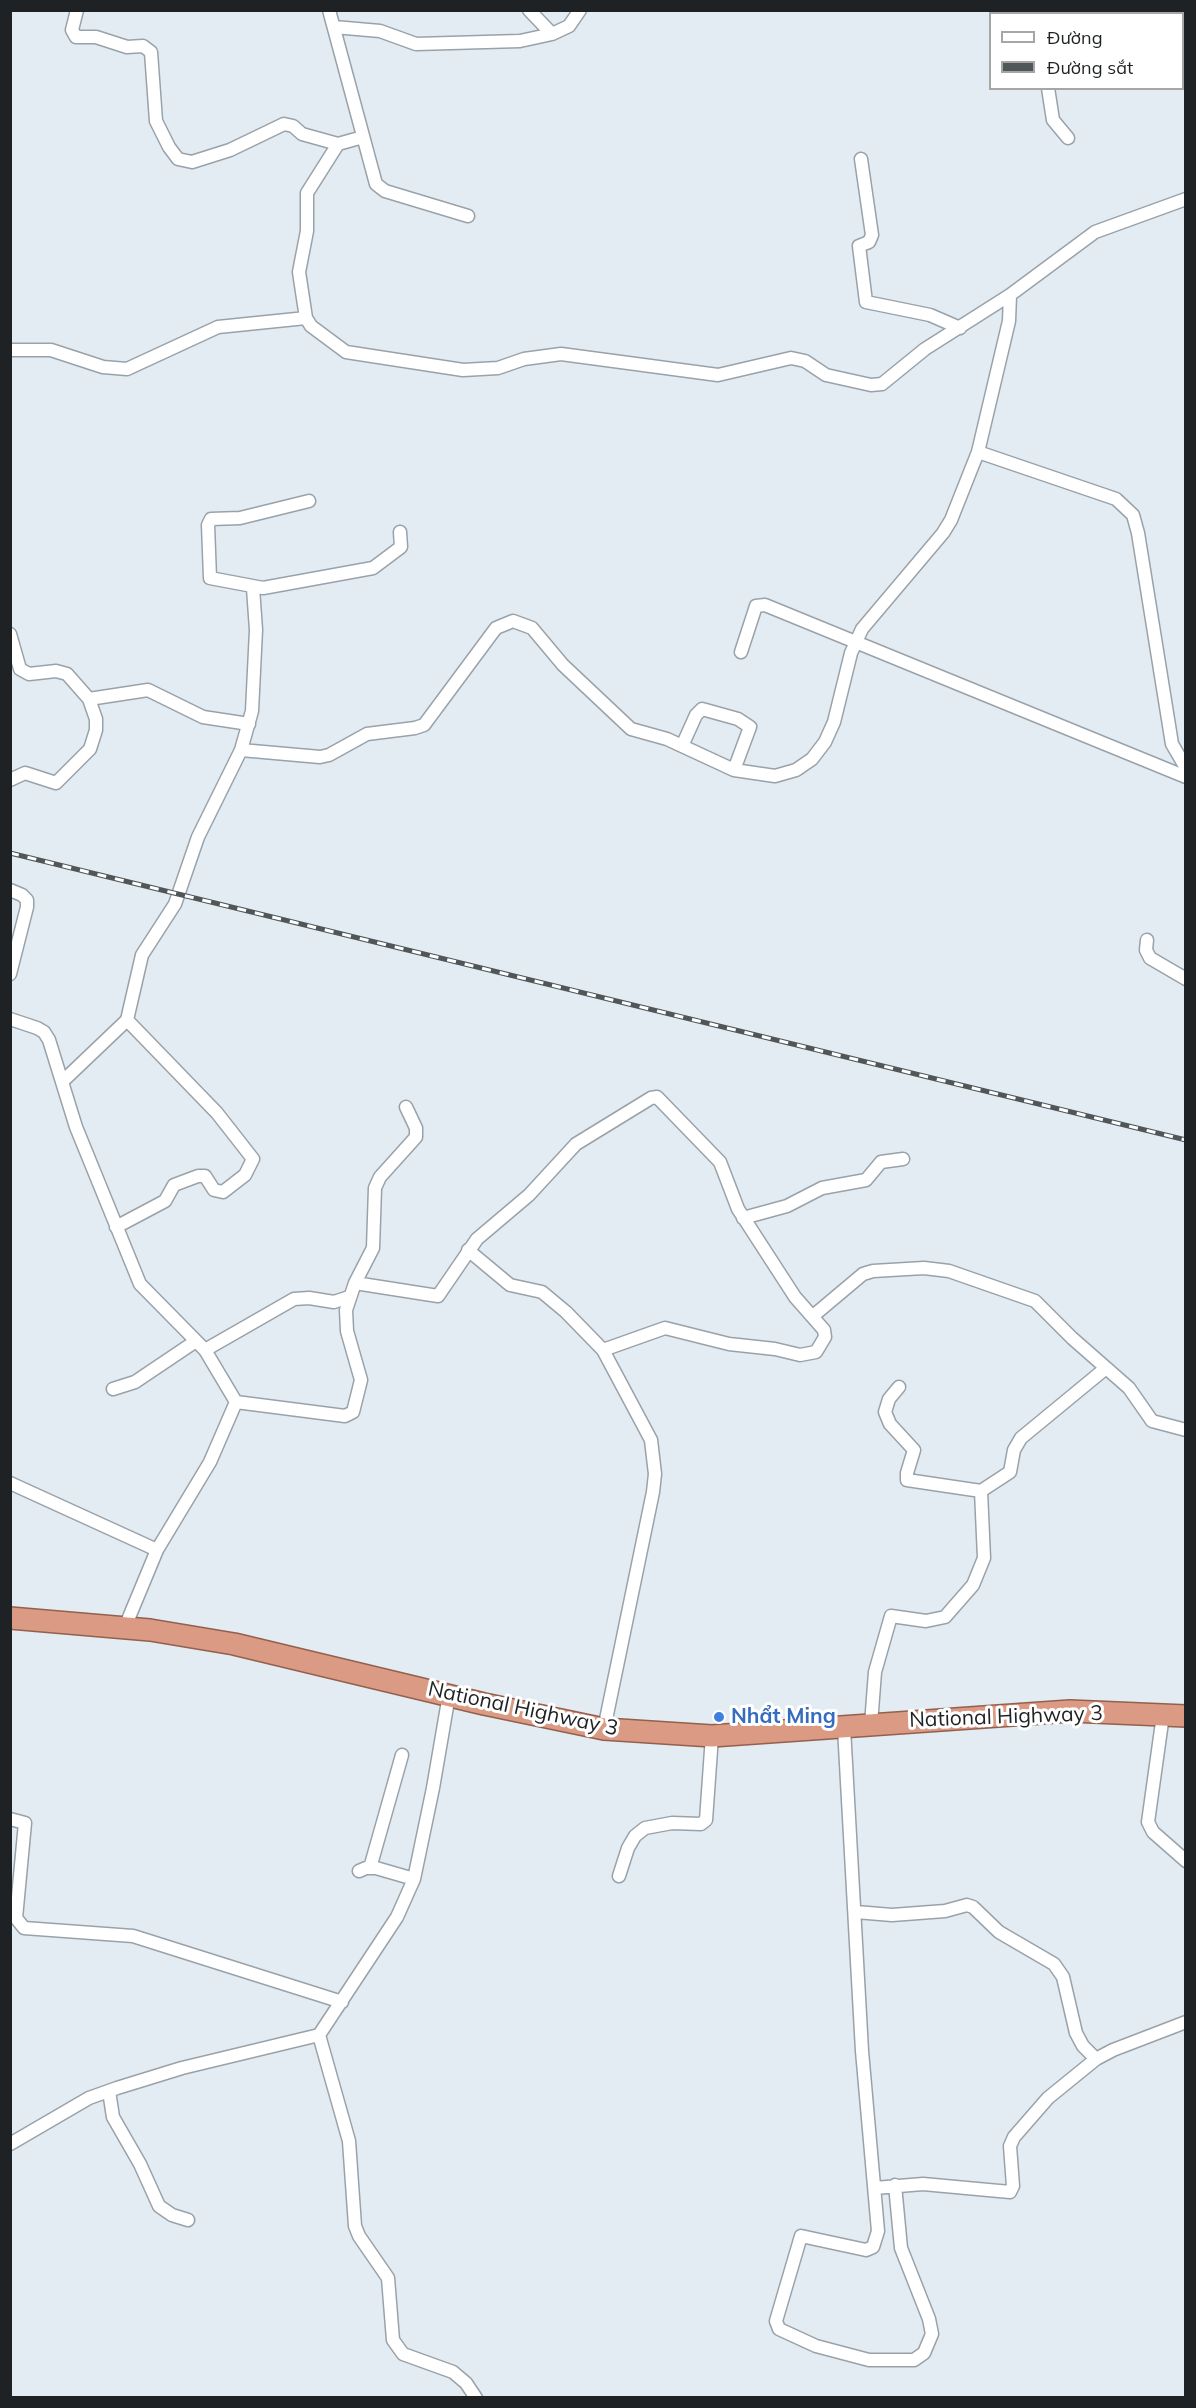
<!DOCTYPE html>
<meta charset="utf-8">
<style>
body{margin:0}
#map{position:relative;width:1196px;height:2408px;overflow:hidden;background:#e3ecf3;font-family:Mulish,sans-serif}
canvas{display:block}
.frame{position:absolute;inset:0;border:12px solid #1f2224;pointer-events:none}
.legend{position:absolute;left:989px;top:12px;width:195px;height:78px;box-sizing:border-box;background:#fff;border:2px solid #a5a7a7;margin:0;padding:8px 10px;list-style:none;font-size:18px;color:#1f2224}
.legend li{display:flex;align-items:center;gap:12px;height:30px}
.legend b{width:30px;border:2px solid #a5a7a7}
</style>
<div id="map">
<canvas width="1196" height="2408"></canvas>
<div class="frame"></div>
<ul class="legend">
<li><b style="height:8px;background:#fff"></b>Đường</li>
<li><b style="height:8px;background:#515659"></b>Đường sắt</li>
</ul>
</div>
<script>
const ctx = document.querySelector('canvas').getContext('2d');
ctx.lineJoin = 'round';
const toPath = rows => new Path2D(rows.map(r => 'M' + r).join(''));
function stroke(path, color, width, dash) { ctx.strokeStyle = color; ctx.lineWidth = width; ctx.lineCap = dash ? 'butt' : 'round'; ctx.setLineDash(dash || []); ctx.stroke(path); }
function label(font, color, halo, rows, align = 'center') {
  ctx.font = font + ' Mulish,sans-serif'; ctx.lineWidth = 6; ctx.setLineDash([]); ctx.textBaseline = 'middle'; ctx.strokeStyle = halo; ctx.fillStyle = color; for (const [text, x, y, turn = 0] of rows) {
    ctx.save(); ctx.translate(x, y); ctx.rotate((+turn || 0) * Math.PI / 180); ctx.textAlign = isNaN(turn) ? turn : align; if (halo) ctx.strokeText(text, 0, 0); ctx.fillText(text, 0, 0); ctx.restore();
  }
}
const minor = toPath([
 [77,10,72,30,76,37,96,37,127,47,143,46,151,52,156,121,169,147,178,159,192,162,230,150,284,124,293,126,302,134,338,144,363,137],
 [329,10,376,184,385,191,468,216],
 [529,10,552,34],
 [1005,10,1007,14],
 [334,27,380,31,416,44,520,41,552,34,569,26,580,10],
 [1048,88,1053,120,1068,138],
 [338,144,307,193,307,231,299,272,306,318,311,326,346,352,463,370,498,368,524,359,561,354,718,375,791,358,805,361,826,375,871,385,882,384,925,349,1010,295,1095,232,1186,199],
 [861,159,872,235,869,242,859,246,866,302,930,315,960,328],
 [10,350,51,350,103,367,127,369,218,327,306,318],
 [978,452,1116,499,1133,515,1138,533,1172,744,1186,768],
 [309,501,240,518,211,519,208,525,210,578,263,588,373,568,401,547,400,532],
 [10,634,20,669,29,674,56,671,67,674,89,699,96,719,96,730,90,749,56,783,25,773,10,780],
 [741,652,756,606,765,605,1186,777],
 [89,699,148,690,203,717,249,724],
 [682,746,696,715,702,709,738,719,750,727,734,770],
 [241,750,320,757,329,755,367,734,415,728,424,725,496,628,513,621,532,628,563,665,631,729,667,739,734,770,775,776,796,770,812,759,825,742,834,722,851,653,862,629,943,533,951,520,978,452,1009,321,1010,295],
 [10,890,22,895,27,900,27,907,10,974],
 [1147,940,1146,950,1150,958,1186,979],
 [10,1019,37,1028,44,1032,49,1040,76,1127,140,1284,205,1350,236,1402],
 [63,1081,127,1020,142,955,175,904,198,837,241,750,252,711,256,630,253,588],
 [743,1218,787,1206,822,1188,866,1180,881,1162,903,1159],
 [116,1227,165,1201,174,1185,198,1176,205,1176,214,1190,223,1192,245,1175,253,1159,217,1113,127,1020],
 [468,1250,510,1285,542,1292,566,1312,603,1350,651,1440,655,1474,653,1492,604,1729],
 [355,1283,438,1296,477,1239,529,1195,576,1144,651,1098,657,1097,720,1162,738,1209,795,1297,824,1330,825,1337,816,1352,800,1355,775,1349,729,1344,665,1328,603,1350],
 [813,1316,863,1274,873,1271,924,1268,949,1271,1035,1301,1072,1338,1129,1388,1152,1421,1186,1430],
 [205,1350,294,1299,309,1298,334,1302,349,1297],
 [899,1387,889,1399,885,1412,890,1424,914,1450,907,1473,907,1480,981,1491],
 [113,1389,135,1382,196,1341],
 [236,1402,345,1416,353,1412,361,1380,347,1331,346,1310,355,1283,373,1248,375,1188,380,1177,416,1137,416,1128,406,1107],
 [10,1483,157,1550],
 [125,1627,157,1550,210,1462,236,1402],
 [1163,1715,1148,1822,1153,1832,1186,1861],
 [871,1724,875,1672,891,1616,926,1621,945,1617,973,1585,984,1558,981,1491,1010,1472,1014,1450,1021,1438,1106,1368],
 [844,1728,862,2051,878,2231,873,2247,866,2250,801,2236,776,2321,779,2329,816,2346,869,2360,914,2360,924,2353,932,2334,929,2319,901,2248,895,2185],
 [10,1819,25,1823,16,1918,24,1928,133,1936,342,2002],
 [370,1868,402,1755],
 [359,1871,366,1868,376,1868,414,1879],
 [619,1876,628,1848,635,1836,645,1828,672,1823,701,1824,706,1820,712,1736],
 [856,1912,892,1915,945,1911,967,1905,973,1907,999,1932,1054,1964,1063,1977,1076,2033,1083,2046,1096,2059],
 [319,2035,349,2141,355,2226,359,2236,388,2278,393,2340,403,2354,453,2372,466,2383,476,2398],
 [109,2091,113,2117,140,2164,159,2206,172,2215,188,2220],
 [10,2144,89,2098,117,2088,182,2068,319,2035,397,1917,414,1879,433,1788,449,1695],
 [875,2188,923,2184,1010,2192,1013,2186,1010,2146,1014,2137,1048,2098,1096,2059,1113,2050,1186,2022]
]);
const trunk = toPath([
 [10,1618,150,1630,234,1644,484,1704,604,1729,712,1736,1070,1711,1186,1716]
]);
stroke(minor, '#9aa2a9', 15);
stroke(trunk, '#93604e', 24);
stroke(minor, '#fff', 12);
stroke(trunk, '#db9a83', 21);
const rail = toPath([
 [10,853,1186,1140]
]);
stroke(rail, '#515659', 5);
stroke(rail, '#fff', 3, [9]);
for (const [x, y, r, color] of [
 [719,1717,6,"#3f7fe0"]
]) { const dot = new Path2D(); dot.arc(x, y, r, 0, 2 * Math.PI); ctx.fillStyle = color; ctx.fill(dot); stroke(dot, '#fff', 2); }
label('21px', '#1f2224', '#fff', [
 ["National Highway 3",523,1709,12],
 ["National Highway 3",1006,1717,-2]
]);
label('bold 21px', '#366cbe', '#fff', [
 ["Nhẩt Ming",731,1717]
], 'left');
</script>
